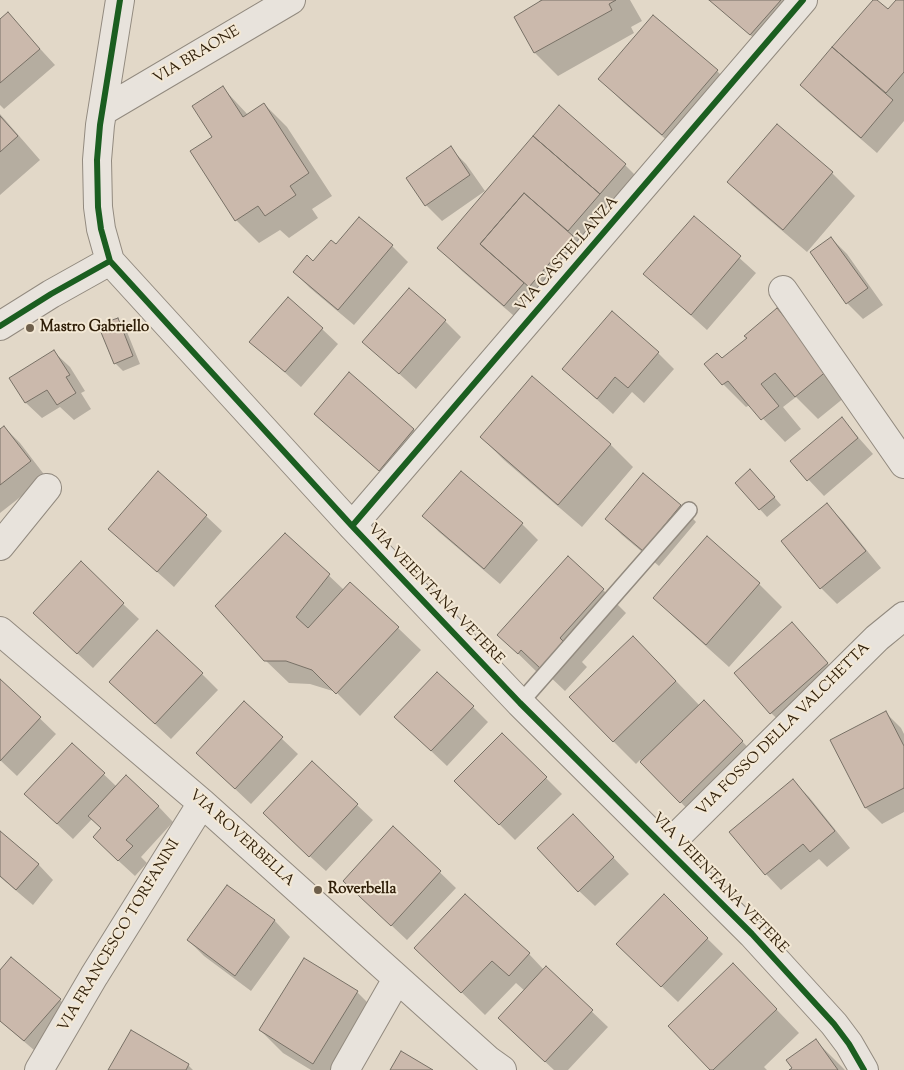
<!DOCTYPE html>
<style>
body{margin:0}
canvas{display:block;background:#e2d8c8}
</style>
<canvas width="904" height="1070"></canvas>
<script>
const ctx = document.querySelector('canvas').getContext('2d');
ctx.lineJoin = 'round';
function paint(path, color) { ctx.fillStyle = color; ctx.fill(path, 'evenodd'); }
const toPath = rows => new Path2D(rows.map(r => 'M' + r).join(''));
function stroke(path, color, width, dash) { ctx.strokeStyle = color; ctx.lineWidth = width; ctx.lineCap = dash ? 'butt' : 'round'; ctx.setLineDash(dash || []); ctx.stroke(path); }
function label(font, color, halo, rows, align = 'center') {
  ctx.font = font + ' "Sorts Mill Goudy",serif'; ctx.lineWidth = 4; ctx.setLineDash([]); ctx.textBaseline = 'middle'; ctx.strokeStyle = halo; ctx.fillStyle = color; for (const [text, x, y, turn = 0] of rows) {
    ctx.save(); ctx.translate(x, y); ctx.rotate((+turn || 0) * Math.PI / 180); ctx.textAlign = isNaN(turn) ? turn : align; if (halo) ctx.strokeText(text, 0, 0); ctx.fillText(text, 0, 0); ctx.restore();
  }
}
paint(toPath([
 [539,0,630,0,642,21,631,27,634,33,558,76,535,53,516,17,542,2],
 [711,0,810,0,767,50],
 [874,0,888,11,898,0,904,0,904,121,877,153,817,101,801,85],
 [8,14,55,65,4,109,0,105,0,21],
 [653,17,717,71,740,94,686,157,623,102,600,79],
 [223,88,248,115,264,104,287,127,332,196,312,209,318,218,289,238,280,230,259,243,236,220,192,151,214,137],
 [559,107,625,165,641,181,528,328,462,271,439,248],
 [0,114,40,160,0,195],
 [450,148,466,164,485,191,442,221,426,205],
 [832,173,855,196,807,252,752,205,729,182],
 [694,217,756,273,707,330,645,274],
 [831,238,847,254,883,305,863,319,847,303],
 [336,246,392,246,408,262,354,325,310,288,294,272,313,262],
 [777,310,800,333,850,393,818,419,796,397,783,407,801,429,785,442,750,405,746,407,723,384,706,364,723,360,749,339],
 [117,319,125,327,140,364,123,371,115,363],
 [445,321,461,337,416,389,364,342],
 [322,329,338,344,301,387,251,342],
 [54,352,70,367,85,391,81,393,91,409,74,420,60,407,42,418,26,403,11,378],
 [658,353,674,369,644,403,632,392,613,414,563,369],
 [349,374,414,430,429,445,395,485,315,414],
 [842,419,873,454,824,496,791,461],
 [4,427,20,443,46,477,0,513,0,431],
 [481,437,610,444,633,467,582,527,504,460],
 [461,472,522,524,538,540,500,584,439,532,423,516],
 [643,475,681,506,696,522,659,566,622,535,606,519],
 [758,478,781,505,767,517,736,483],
 [827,505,843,521,881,568,837,604,821,588,783,541],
 [206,516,222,531,174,587,109,529],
 [285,534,344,590,398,628,421,650,360,716,336,692,310,684,289,683,265,660],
 [707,538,759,584,782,607,729,667,678,621,655,598],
 [603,590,626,613,582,662,587,667,565,691,545,672,541,676,499,635],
 [123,604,139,619,93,668,50,628],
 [792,624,843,680,787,728,771,713],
 [656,660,700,706,720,718,758,758,696,818,640,760,636,764,613,741],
 [202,674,218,690,171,739,126,697],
 [0,680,56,734,17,776,0,760],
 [244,703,298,754,251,804,197,753],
 [473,707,488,722,447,766,412,733],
 [885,712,901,728,904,734,904,812,882,824,866,808,831,741],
 [502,734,562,794,515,840,456,781],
 [72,744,117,787,158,806,173,822,141,857,147,863,135,876,110,853,102,829,92,819,73,839,42,810],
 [793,781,809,797,850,848,827,867,819,859,781,890,766,874],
 [357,805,373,820,326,871,280,829],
 [394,828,456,888,407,940,360,896],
 [589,832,629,874,595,906,579,891],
 [0,833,38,864,53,880,33,905,0,877],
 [228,886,275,921,290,937,251,991,204,956,188,940],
 [664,896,723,954,678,1002,633,959],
 [416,948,529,954,544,970,546,968,608,1027,568,1070,554,1070,515,1034,525,991,516,983,485,1015],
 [0,972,60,1000,76,1016,41,1056,0,1021],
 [756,988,799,1033,764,1067,767,1070,711,1070],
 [357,992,380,1015,346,1070,311,1070,283,1053,260,1030],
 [816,1041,845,1070,791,1070],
 [188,1065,193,1070,109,1070]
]), '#0003');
const building = toPath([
 [542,0,616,0,609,4,612,10,534,53,514,17,542,0],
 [709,0,781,0,750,35,709,0],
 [873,0,877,0,888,9,896,0,904,0,904,72,886,93,832,47,873,0],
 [8,12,40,49,0,83,0,19,8,12],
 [653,15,718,70,662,135,598,79,653,15],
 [832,47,893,100,861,138,800,85,832,47],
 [223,86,243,117,264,103,309,173,290,186,296,195,265,216,258,206,235,221,190,151,212,137,192,106,223,86],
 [559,105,626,164,600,194,533,136,559,105],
 [0,116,18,136,0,152,0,116],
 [777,124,833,172,783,230,727,182,777,124],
 [533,136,600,194,568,231,524,193,480,244,524,283,504,306,437,248,533,136],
 [451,146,470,175,425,206,406,178,451,146],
 [524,193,573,236,529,287,480,244,524,193],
 [694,216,741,256,691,315,643,274,694,216],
 [359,217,393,245,338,310,293,272,307,255,313,261,331,240,336,244,359,217],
 [831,237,868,288,846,304,810,252,831,237],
 [409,288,446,320,399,374,362,342,409,288],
 [288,297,323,328,285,372,249,342,288,297],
 [777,308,828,370,795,397,775,373,761,384,779,406,761,420,728,381,722,385,704,364,717,353,722,358,747,338,744,336,777,308],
 [612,311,659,352,628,388,615,377,597,399,562,369,612,311],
 [118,318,133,356,114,364,98,325,118,318],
 [54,350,70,375,66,377,76,393,57,405,47,390,25,403,9,378,54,350],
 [349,372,414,429,379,471,314,414,349,372],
 [532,376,611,444,558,505,480,437,532,376],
 [842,417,858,438,807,481,790,461,842,417],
 [4,426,31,461,0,485,0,429,4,426],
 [750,469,775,497,759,510,735,483,750,469],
 [158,471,207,515,157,572,108,529,158,471],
 [461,471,523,523,484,569,422,516,461,471],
 [643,473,681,505,643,551,605,519,643,473],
 [827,503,866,551,820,589,781,541,827,503],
 [285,533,330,574,296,617,308,628,350,582,399,627,336,694,312,670,286,661,264,661,215,606,285,533],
 [707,536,760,583,706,645,653,598,707,536],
 [568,556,604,589,560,638,565,643,541,669,521,650,518,654,497,635,568,556],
 [81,561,124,603,77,654,33,613,81,561],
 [792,622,828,663,770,714,734,673,792,622],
 [157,630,203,673,155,724,109,682,157,630],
 [633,636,676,681,613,742,569,697,633,636],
 [437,672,474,706,431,751,394,717,437,672],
 [0,679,41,717,0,761,0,679],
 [704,700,743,741,680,803,640,762,704,700],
 [244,701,283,737,235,789,196,753,244,701],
 [886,711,904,746,904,788,865,808,830,740,886,711],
 [502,733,547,777,499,825,454,781,502,733],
 [72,743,105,773,57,824,24,794,72,743],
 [312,761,358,804,309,857,263,813,312,761],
 [126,775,159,806,126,840,133,846,118,861,93,837,101,828,88,816,126,775],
 [793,779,835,831,810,852,803,844,765,875,729,832,793,779],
 [573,814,614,857,578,892,537,848,573,814],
 [393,826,441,871,391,926,343,881,393,826],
 [0,831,39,864,16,890,0,876,0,831],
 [227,885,275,920,235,976,187,940,227,885],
 [465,894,530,953,509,976,492,961,461,993,414,948,465,894],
 [664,894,708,938,661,987,616,944,664,894],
 [11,957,61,999,24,1041,0,1021,0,970,11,957],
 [304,958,358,991,313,1064,259,1030,304,958],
 [733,963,777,1009,713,1070,710,1070,668,1026,733,963],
 [546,966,593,1010,545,1062,498,1018,546,966],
 [131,1030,189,1064,186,1070,108,1070,131,1030],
 [816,1039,838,1070,789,1070,792,1068,786,1060,816,1039],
 [401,1051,433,1070,390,1070,401,1051]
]);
paint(building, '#cbb9ac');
stroke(building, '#787166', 1);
const lane = toPath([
 [520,703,689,510]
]);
const street = toPath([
 [120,0,100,125,97,160,98,207,101,229,110,261,352,526,520,703,752,934,834,1024,849,1044,864,1070],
 [103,111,291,0],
 [783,290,904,464],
 [0,326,51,294,110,261],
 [352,526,803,0],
 [0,546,47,488],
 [0,631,202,803,488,1060,502,1070],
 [666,847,877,638,904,616],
 [39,1070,94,976,202,803],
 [345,1070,397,979]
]);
stroke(lane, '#928a7f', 18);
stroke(street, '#928a7f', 30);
stroke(lane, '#e8e3dc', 15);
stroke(street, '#e8e3dc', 28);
stroke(toPath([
 [120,0,100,125,97,160,98,207,101,229,110,261,352,526,520,703,752,934,834,1024,849,1044,864,1070],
 [0,326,51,294,110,261],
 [352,526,803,0]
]), '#1b5e20', 6);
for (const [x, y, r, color] of [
 [30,328,5,"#6e5f4b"],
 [318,890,5,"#6e5f4b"]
]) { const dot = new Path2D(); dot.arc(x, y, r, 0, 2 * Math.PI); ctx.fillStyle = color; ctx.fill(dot); stroke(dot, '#f3e8d5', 2); }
label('15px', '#2f1e08', '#f3e8d5', [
 ["VIA BRAONE",197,56,-31],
 ["VIA CASTELLANZA",568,255,-49],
 ["VIA VEIENTANA VETERE",435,595,46],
 ["VIA FOSSO DELLA VALCHETTA",784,730,-45],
 ["VIA ROVERBELLA",241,839,42],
 ["VIA VEIENTANA VETERE",719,884,46],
 ["VIA FRANCESCO TORFANINI",120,936,-59]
]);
label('bold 15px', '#2f1e08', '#f3e8d5', [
 ["Mastro Gabriello",40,328],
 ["Roverbella",328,890]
], 'left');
</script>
